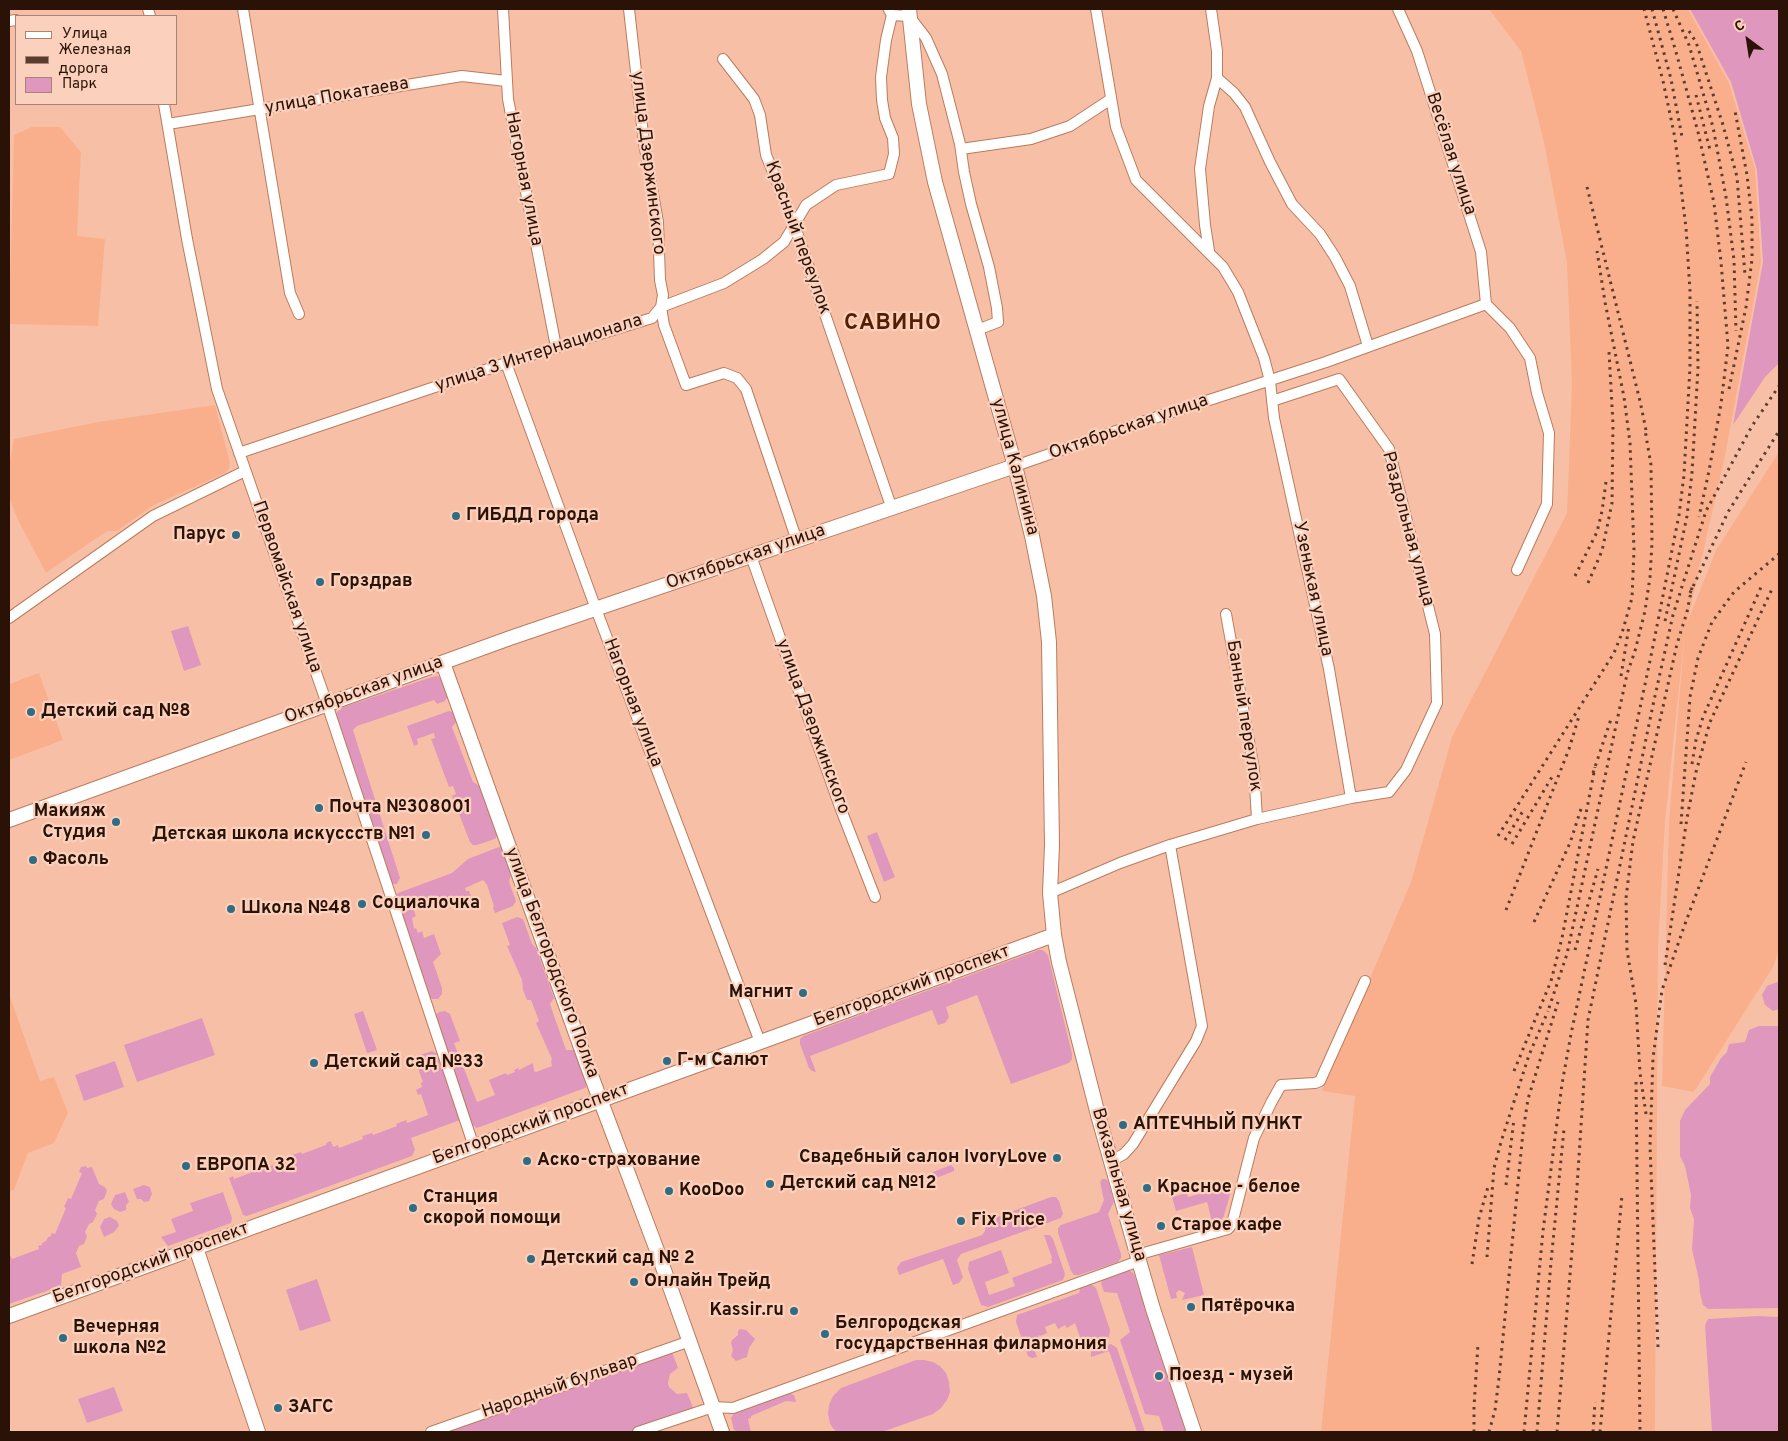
<!DOCTYPE html>
<meta charset="utf-8">
<style>
body{margin:0}
#map{position:relative;width:1788px;height:1441px;overflow:hidden;background:#f7c0a6;font-family:Overpass,sans-serif}
canvas{display:block}
.frame{position:absolute;inset:0;border:10px solid #2a1206;pointer-events:none}
.legend{position:absolute;left:15px;top:15px;width:162px;height:90px;box-sizing:border-box;background:#fbd1bd;border:1px solid #a78574;margin:0;padding:6px 9px;list-style:none;font-size:15px;color:#2a1206}
.legend li{display:flex;align-items:center;gap:10px;height:25px}
.legend b{width:25px;border:1px solid #a78574}
.north{position:absolute;left:1723px;top:15px;width:50px;height:50px;-webkit-text-stroke:4px #fbd1bd;paint-order:stroke;rotate:329deg;font-size:14px;font-weight:700;line-height:20px;text-align:center;color:#2a1206}
.north::after{content:'';display:block;margin:auto;width:18px;height:22px;background:#2a1206;clip-path:polygon(50% 0,100% 100%,50% 72%,0 100%)}
</style>
<div id="map">
<canvas width="1788" height="1441"></canvas>
<div class="frame"></div>
<ul class="legend">
<li><b style="height:6px;background:#fff"></b>Улица</li>
<li><b style="height:6px;background:#5b3c2d"></b>Железная дорога</li>
<li><b style="height:14px;background:#df97be"></b>Парк</li>
</ul>
<div class="north">С</div>
</div>
<script>
const ctx = document.querySelector('canvas').getContext('2d');
ctx.lineJoin = 'round';
function paint(path, color) { ctx.fillStyle = color; ctx.fill(path, 'evenodd'); }
const toPath = rows => new Path2D(rows.map(r => 'M' + r).join(''));
function stroke(path, color, width, dash) { ctx.strokeStyle = color; ctx.lineWidth = width; ctx.lineCap = dash ? 'butt' : 'round'; ctx.setLineDash(dash || []); ctx.stroke(path); }
function label(font, color, halo, rows, align = 'center') {
  ctx.font = font + ' Overpass,sans-serif'; ctx.lineWidth = 4.5; ctx.setLineDash([]); ctx.textBaseline = 'middle'; ctx.strokeStyle = halo; ctx.fillStyle = color; for (const [text, x, y, turn = 0] of rows) {
    ctx.save(); ctx.translate(x, y); ctx.rotate((+turn || 0) * Math.PI / 180); ctx.textAlign = isNaN(turn) ? turn : align; if (halo) ctx.strokeText(text, 0, 0); ctx.fillText(text, 0, 0); ctx.restore();
  }
}
paint(toPath([
 [1489,9,1688,9,1729,83,1755,169,1761,262,1725,456,1687,623,1716,550,1779,452,1779,950,1773,967,1694,1092,1662,1086,1669,821,1685,630,1665,822,1658,948,1655,1432,1321,1432,1355,1096,1322,1091,1411,882,1452,737,1567,513,1572,385,1567,263,1544,142,1521,51],
 [32,127,60,127,81,152,77,236,105,239,98,326,9,324,14,135],
 [215,405,230,463,229,469,225,473,154,505,117,531,107,531,46,573,18,520,9,497,9,466,14,439,98,422],
 [39,673,63,740,9,760,9,684],
 [9,994,40,1081,54,1077,68,1113,54,1143,28,1153,14,1190,9,1191]
]), '#faaf8c');
paint(toPath([
 [1690,9,1779,9,1779,363,1765,377,1733,425,1763,262,1757,170,1731,82],
 [188,626,201,665,184,671,171,631],
 [438,676,443,681,448,696,445,701,437,704,434,700,357,726,353,730,400,878,397,884,393,884,391,883,336,716,336,713,341,708,432,677],
 [449,711,455,713,457,721,452,727,473,782,481,787,498,835,495,839,477,845,473,845,470,842,452,796,456,794,453,786,449,787,431,739,435,738,434,733,417,739,418,744,414,746,407,726],
 [877,832,895,877,884,882,867,836],
 [499,847,503,848,512,871,509,882,516,901,513,906,495,913,493,908,494,906,487,885,483,880,465,888,466,891,469,891,471,896,464,899,463,897,452,903,451,900,448,902,447,899,440,902,438,897,413,908,416,916,412,918,414,929,416,928,418,933,422,931,424,938,434,934,441,954,433,962,442,988,442,994,438,999,432,999,429,997,396,896,398,893,452,873,468,859],
 [517,917,523,919,532,944,536,948,554,998,550,1004,566,1050,576,1050,588,1084,585,1088,477,1128,472,1125,435,1016,439,1012,445,1011,450,1014,460,1041,454,1043,477,1102,495,1095,489,1080,506,1073,507,1075,515,1072,514,1070,518,1068,519,1070,533,1063,534,1071,536,1072,552,1066,551,1061,552,1059,536,1023,539,1021,531,1000,527,1000,523,990,522,980,507,946,510,945,502,923],
 [1039,950,1043,950,1048,955,1072,1054,1072,1059,1069,1063,1011,1084,977,995,946,1007,949,1017,945,1023,938,1025,932,1010,810,1056,816,1072,812,1071,809,1068,800,1044,800,1039,803,1036],
 [1777,982,1779,983,1779,1009,1773,1011,1765,1005,1762,995,1767,986],
 [363,1011,377,1050,367,1053,354,1014],
 [202,1018,215,1055,137,1082,124,1045],
 [1759,1026,1779,1026,1779,1308,1708,1309,1703,1305,1700,1293,1699,1280,1692,1249,1694,1219,1690,1208,1691,1195,1685,1166,1680,1156,1680,1121,1685,1110,1710,1084,1710,1077,1721,1058,1727,1052,1729,1044,1745,1042,1749,1030],
 [432,1051,438,1054,460,1120,411,1138,415,1150,412,1156,247,1216,243,1215,229,1178,233,1176,234,1179,258,1170,258,1167,267,1164,268,1167,292,1158,292,1155,301,1152,302,1154,326,1145,326,1143,331,1141,333,1147,338,1145,339,1148,363,1139,362,1136,372,1133,373,1135,397,1126,396,1124,406,1120,407,1123,428,1115,421,1094,418,1095,416,1090,422,1087,421,1083,423,1082,414,1057],
 [115,1061,124,1087,84,1101,75,1075],
 [951,1165,954,1168,954,1171,934,1179,931,1176,933,1172],
 [86,1166,87,1168,92,1167,99,1184,105,1187,107,1191,104,1199,99,1201,95,1210,97,1214,93,1222,89,1224,85,1232,87,1236,84,1244,79,1246,76,1253,81,1267,62,1274,61,1286,9,1304,9,1257,11,1256,12,1259,39,1249,38,1246,42,1245,42,1243,46,1241,48,1237,50,1237,52,1233,55,1234,66,1208,64,1207,68,1198,71,1199,82,1173,79,1172,81,1167],
 [1102,1179,1106,1179,1108,1181,1114,1202,1108,1214,1121,1254,1121,1258,1118,1262,1079,1275,1074,1275,1071,1271,1058,1233,1058,1228,1061,1225,1099,1212,1104,1200,1100,1182],
 [144,1185,150,1187,152,1194,149,1201,144,1202,141,1199,137,1199,133,1189],
 [1224,1187,1231,1189,1228,1202,1223,1218,1213,1225,1207,1202,1176,1211,1172,1197,1187,1193,1188,1197],
 [125,1192,129,1202,126,1205,126,1210,120,1212,114,1209,111,1204,115,1195],
 [223,1192,232,1218,231,1223,168,1246,161,1237,176,1232,171,1219,193,1211,190,1203],
 [1051,1197,1056,1197,1059,1201,1063,1214,1061,1218,961,1254,957,1260,963,1277,959,1283,953,1285,943,1259,899,1275,897,1268,901,1262,982,1235,985,1231,986,1223,989,1220],
 [110,1217,117,1221,119,1226,114,1232,104,1237,100,1227,104,1219],
 [1044,1235,1050,1235,1053,1239,1065,1274,1063,1280,988,1307,981,1305,968,1269,969,1262,1001,1250,1009,1273,985,1282,989,1295,1015,1286,1012,1278,1052,1263,1051,1258,1052,1258],
 [1192,1247,1204,1295,1182,1300,1185,1293,1179,1290,1176,1293,1177,1298,1171,1299,1159,1255],
 [1129,1270,1134,1274,1186,1432,1164,1432,1159,1416,1145,1414,1120,1340,1130,1332,1117,1293,1104,1292,1101,1283,1103,1279],
 [317,1279,331,1321,300,1331,286,1290],
 [1090,1283,1096,1288,1110,1330,1109,1337,1075,1349,1073,1343,1081,1340,1075,1323,1067,1328,1065,1325,1058,1329,1055,1323,1045,1327,1047,1333,1040,1336,1038,1335,1039,1338,1031,1340,1037,1357,1032,1358,1028,1356,1016,1322,1017,1315,1079,1293,1081,1286],
 [1758,1316,1779,1317,1779,1432,1712,1432,1705,1325,1708,1319],
 [740,1329,746,1330,755,1339,749,1348,747,1357,736,1361,731,1356,733,1350,731,1343,732,1340,738,1335,738,1331],
 [1111,1344,1117,1348,1145,1432,1137,1432,1109,1351,1091,1357,1091,1352,1095,1349],
 [672,1352,678,1368,670,1374,668,1383,669,1387,677,1394,687,1393,695,1412,636,1432,444,1432],
 [916,1360,924,1360,933,1362,940,1366,946,1373,949,1382,950,1392,947,1400,941,1408,933,1414,882,1432,836,1432,830,1424,828,1414,829,1405,833,1396,841,1388],
 [114,1387,123,1411,87,1423,78,1399],
 [789,1393,794,1395,796,1402,786,1401,751,1416,751,1418,748,1419,751,1432,740,1432,734,1430,731,1418,735,1412]
]), '#df97be');
const street = toPath([
 [148,9,150,16],
 [243,9,290,293,299,314],
 [503,9,508,99,556,347],
 [629,9,644,143,658,222,660,280,663,295,661,307,664,325,686,385,724,373,737,378,746,389,797,541],
 [1096,9,1116,127,1136,180,1223,267,1238,292,1264,358,1270,381,1274,418,1329,669,1351,798],
 [1211,9,1217,51,1217,78,1234,93,1245,107,1270,162,1292,204,1320,234,1335,257,1350,286,1368,346],
 [1398,9,1417,51,1481,252,1486,304],
 [889,10,892,15,909,16,926,38,942,74,960,144,964,172,971,204,989,267,997,308,998,322,977,330],
 [9,21,16,20],
 [723,59,754,99,760,115,766,155,794,224,892,509],
 [164,104,187,239,217,389,327,704,474,1147],
 [168,124,462,76,506,81],
 [961,149,1031,139,1070,126,1111,99],
 [1209,251,1205,225,1200,169,1209,106,1217,78],
 [1486,304,1510,328,1530,358,1537,393,1549,433,1547,504,1517,570],
 [506,363,596,609,760,1042],
 [239,453,506,363,652,318,661,307,724,283,763,259,784,242,806,205,836,185,889,174,894,154,893,138,885,118,882,100,881,77,886,40,892,15],
 [1015,466,1154,418,1326,362,1486,304],
 [751,556,840,807,875,897],
 [1226,614,1254,769,1257,819],
 [9,618,153,516,245,471],
 [1050,893,1120,863,1170,845,1257,819,1351,798,1389,792,1406,770,1437,703,1435,634,1389,449,1339,379,1272,401],
 [1111,1161,1124,1154,1133,1144,1196,1041,1202,1026,1170,845],
 [1137,1255,1228,1229,1232,1224,1254,1138,1271,1103,1281,1085,1315,1083,1320,1081,1365,981],
 [431,1432,690,1341],
 [638,1432,713,1407,733,1408,1139,1261]
]);
const secondary = toPath([
 [909,9,919,104,935,182,1015,466,1032,536,1044,596,1049,642,1052,845,1050,893,1054,935,1059,962,1098,1115,1139,1261,1153,1309,1194,1432],
 [443,663,589,1070,655,1245,722,1432],
 [9,820,510,638,1015,466],
 [196,1248,258,1432],
 [9,1316,1054,935]
]);
stroke(street, '#bb7b5d', 12);
stroke(secondary, '#bb7b5d', 16);
stroke(street, '#fff', 10);
stroke(secondary, '#fff', 14);
stroke(toPath([
 [1652,9,1671,79,1682,137],
 [1663,9,1676,52,1698,132,1714,203,1721,262,1728,346,1721,404,1709,471,1699,517],
 [1673,9,1689,45,1713,127,1726,197,1734,260,1736,331],
 [1689,31,1696,42,1723,125,1737,177,1745,275],
 [1696,95,1710,150],
 [1587,187,1640,401,1647,435],
 [1729,389,1746,307,1752,259,1752,219,1747,175,1735,111],
 [1575,576,1597,532,1602,511,1606,482],
 [1588,583,1602,551,1612,503,1613,424,1609,352],
 [1690,593,1728,512,1779,431],
 [1665,621,1687,516,1692,473,1698,368,1697,301],
 [1621,676,1629,626],
 [1692,764,1696,740,1703,717,1762,585],
 [1593,773,1612,716],
 [1681,824,1690,697,1698,658,1712,622,1734,592,1779,554],
 [1498,836,1614,653,1622,633,1632,598,1634,550,1630,443,1624,397,1605,302,1597,251],
 [1505,840,1523,811],
 [1512,844,1552,777],
 [1506,910,1569,749,1579,716],
 [1534,922,1570,843,1581,809],
 [1575,950,1598,869],
 [1665,965,1687,818,1696,772,1710,722,1772,589],
 [1549,1008,1567,954,1627,674,1635,651,1645,611,1650,577,1652,543,1651,465,1645,430],
 [1514,1071,1551,981,1562,938,1595,767],
 [1636,1082,1640,1432],
 [1646,1114,1640,1073,1636,1004,1627,950,1626,898,1633,841,1677,644,1687,612,1692,587],
 [1506,1185,1514,1119],
 [1487,1257,1494,1168,1501,1142,1529,1055,1548,1011],
 [1472,1264,1479,1218,1488,1187],
 [1658,1347,1650,1146,1653,1058,1662,990,1685,924,1746,762],
 [1474,1432,1474,1407,1478,1344],
 [1489,1432,1495,1410,1499,1378,1523,1132,1528,1099,1558,1002],
 [1524,1432,1543,1231,1562,1084,1571,1034,1651,656,1679,515,1684,475,1690,367,1690,291,1686,228,1675,138,1663,81,1644,9],
 [1537,1432,1551,1262,1564,1129],
 [1557,1432,1576,1202,1588,1020,1653,705,1673,615,1706,511,1752,426,1779,386],
 [1593,1432,1595,1402],
 [1600,1432,1622,1195]
]), '#5b3c2d', 3, [2.5, 5]);
for (const [x, y, r, color] of [
 [456,516,5,"#306c83"],
 [236,535,5,"#306c83"],
 [320,582,5,"#306c83"],
 [31,712,5,"#306c83"],
 [319,808,5,"#306c83"],
 [116,822,5,"#306c83"],
 [426,835,5,"#306c83"],
 [33,860,5,"#306c83"],
 [362,904,5,"#306c83"],
 [231,909,5,"#306c83"],
 [803,993,5,"#306c83"],
 [667,1061,5,"#306c83"],
 [314,1063,5,"#306c83"],
 [1123,1125,5,"#306c83"],
 [1057,1158,5,"#306c83"],
 [527,1161,5,"#306c83"],
 [186,1166,5,"#306c83"],
 [770,1184,5,"#306c83"],
 [1147,1188,5,"#306c83"],
 [669,1191,5,"#306c83"],
 [413,1208,5,"#306c83"],
 [961,1221,5,"#306c83"],
 [1161,1226,5,"#306c83"],
 [531,1259,5,"#306c83"],
 [634,1282,5,"#306c83"],
 [1191,1307,5,"#306c83"],
 [794,1311,5,"#306c83"],
 [825,1334,5,"#306c83"],
 [63,1338,5,"#306c83"],
 [1159,1376,5,"#306c83"],
 [278,1408,5,"#306c83"]
]) { const dot = new Path2D(); dot.arc(x, y, r, 0, 2 * Math.PI); ctx.fillStyle = color; ctx.fill(dot); stroke(dot, '#fbd1bd', 2); }
label('18px', '#2a1206', '#fbd1bd', [
 ["улица Покатаева",337,97,-10],
 ["Весёлая улица",1450,154,72],
 ["улица Дзержинского",647,163,83],
 ["Нагорная улица",523,179,79],
 ["Красный переулок",797,238,70],
 ["улица 3 Интернационала",539,354,-18],
 ["Октябрьская улица",1129,428,-19],
 ["улица Калинина",1014,467,75],
 ["Раздольная улица",1407,529,75],
 ["Октябрьская улица",746,558,-19],
 ["Первомайская улица",286,587,71],
 ["Узенькая улица",1312,589,78],
 ["Октябрьская улица",364,691,-20],
 ["Нагорная улица",632,703,69],
 ["Банный переулок",1243,716,81],
 ["улица Дзержинского",812,727,70],
 ["улица Белгородского Полка",551,963,70],
 ["Белгородский проспект",912,987,-20],
 ["Белгородский проспект",531,1125,-20],
 ["Вокзальная улица",1118,1185,74],
 ["Белгородский проспект",151,1264,-20],
 ["Народный бульвар",560,1387,-19]
]);
label('bold 18px', '#2a1206', '#fbd1bd', [
 ["ГИБДД города",466,516],
 ["Парус",226,535,"right"],
 ["Горздрав",330,582],
 ["Детский сад №8",41,712],
 ["Почта №308001",329,808],
 ["Макияж",106,812,"right"],
 ["Студия",106,833,"right"],
 ["Детская школа искуссств №1",416,835,"right"],
 ["Фасоль",43,860],
 ["Социалочка",372,904],
 ["Школа №48",241,909],
 ["Магнит",793,993,"right"],
 ["Г-м Салют",677,1061],
 ["Детский сад №33",324,1063],
 ["АПТЕЧНЫЙ ПУНКТ",1133,1125],
 ["Свадебный салон IvoryLove",1047,1158,"right"],
 ["Аско-страхование",537,1161],
 ["ЕВРОПА 32",196,1166],
 ["Детский сад №12",780,1184],
 ["Красное - белое",1157,1188],
 ["KooDoo",679,1191],
 ["Станция",423,1198],
 ["скорой помощи",423,1219],
 ["Fix Price",971,1221],
 ["Старое кафе",1171,1226],
 ["Детский сад № 2",541,1259],
 ["Онлайн Трейд",644,1282],
 ["Пятёрочка",1201,1307],
 ["Kassir.ru",784,1311,"right"],
 ["Белгородская",835,1324],
 ["государственная филармония",835,1345],
 ["Вечерняя",73,1328],
 ["школа №2",73,1349],
 ["Поезд - музей",1169,1376],
 ["ЗАГС",288,1408]
], 'left');
ctx.letterSpacing = '1px';
label('bold 22px', '#551e00', '#fbd1bd', [
 ["САВИНО",893,325]
]);
ctx.letterSpacing = '0px';
</script>
